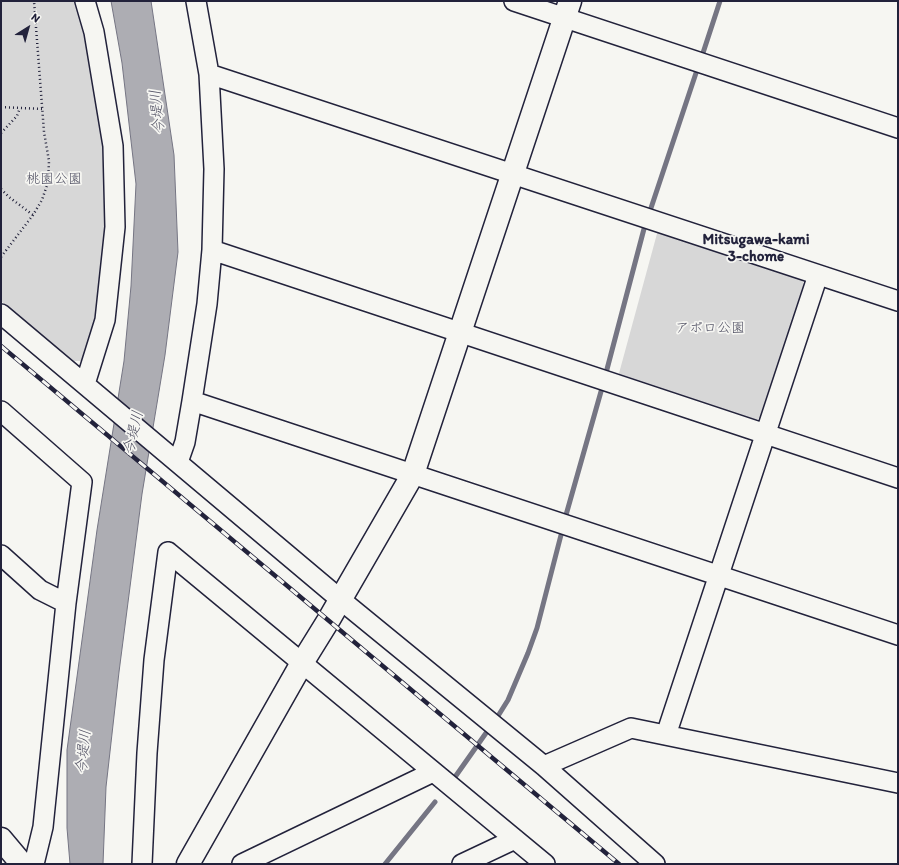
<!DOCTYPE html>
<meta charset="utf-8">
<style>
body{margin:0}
#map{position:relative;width:899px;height:865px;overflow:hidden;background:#f6f6f2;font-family:Itim,sans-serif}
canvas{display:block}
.frame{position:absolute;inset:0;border:2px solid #22223b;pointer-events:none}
.north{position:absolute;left:8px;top:8px;width:40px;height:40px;-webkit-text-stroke:3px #f6f6f2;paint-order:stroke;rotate:37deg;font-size:11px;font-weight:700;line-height:16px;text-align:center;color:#22223b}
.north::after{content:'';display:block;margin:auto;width:14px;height:18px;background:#22223b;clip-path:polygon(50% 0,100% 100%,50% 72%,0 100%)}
</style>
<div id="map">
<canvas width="899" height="865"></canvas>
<div class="frame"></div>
<div class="north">N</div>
</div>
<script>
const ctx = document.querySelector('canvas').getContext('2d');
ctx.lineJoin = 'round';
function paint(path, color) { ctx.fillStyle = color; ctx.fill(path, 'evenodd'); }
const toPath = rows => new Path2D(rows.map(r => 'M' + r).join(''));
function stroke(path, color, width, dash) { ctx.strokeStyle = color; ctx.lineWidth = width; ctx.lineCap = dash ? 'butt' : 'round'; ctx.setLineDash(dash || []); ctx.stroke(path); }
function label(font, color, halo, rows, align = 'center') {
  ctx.font = font + ' Itim,"Klee One",sans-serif'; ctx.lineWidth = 3.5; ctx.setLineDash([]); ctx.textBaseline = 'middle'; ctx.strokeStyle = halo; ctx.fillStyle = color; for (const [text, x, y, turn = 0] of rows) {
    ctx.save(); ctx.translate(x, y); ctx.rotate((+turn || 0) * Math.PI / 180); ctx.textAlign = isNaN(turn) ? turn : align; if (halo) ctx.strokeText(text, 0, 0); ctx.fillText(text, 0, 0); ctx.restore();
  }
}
paint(toPath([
 [1,1,77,1,98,81,108,186,105,297,86,361,74,361,1,301],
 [658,230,800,277,804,284,761,417,753,422,618,377]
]), '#d7d7d7');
const water = toPath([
 [111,1,151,1,174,155,178,252,165,355,142,494,119,672,106,787,103,864,70,864,67,828,67,750,97,530,124,361,131,286,136,184,122,63,111,1]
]);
paint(water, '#adadb3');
stroke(water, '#757583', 1);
stroke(toPath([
 [702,56,720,1],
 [650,211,697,70],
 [606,373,645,225],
 [566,515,602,388],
 [498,716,508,700,528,653,537,628,561,535],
 [455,777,486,733],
 [385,864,435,802]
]), '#757583', 5);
const street = toPath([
 [514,1,898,128],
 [209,74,898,301],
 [212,250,898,478],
 [1,314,341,600,544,766,655,864],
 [85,384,105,320,115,227,113,146,94,32,85,1],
 [192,401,898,635],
 [1,411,82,482,66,603,43,827,34,864],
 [178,462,185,442,192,401,207,304,212,250,214,169,209,74,196,1],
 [168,552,545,864],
 [1,555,40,590,66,603],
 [666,735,818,275],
 [544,766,631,728,898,783],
 [142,864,147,753,154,660,168,552],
 [242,864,433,772],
 [462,864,515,839]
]);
const secondary = toPath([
 [188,864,302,663,328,621,413,474,570,1]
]);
const highway = toPath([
 [1,839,22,864]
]);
stroke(street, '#22223b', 22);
stroke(secondary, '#22223b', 25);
stroke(highway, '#22223b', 25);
stroke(toPath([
 [1,107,42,109],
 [1,133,17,116,20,108],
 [1,189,9,197,33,215],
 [1,257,33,215,42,200,48,182,49,161,44,132,34,1]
]), '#22223b', 2.5, [1, 3]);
stroke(street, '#f6f6f2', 19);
stroke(secondary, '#f6f6f2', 22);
stroke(highway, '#f6f6f2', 22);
const rail = toPath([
 [1,346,619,864]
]);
stroke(rail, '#22223b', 4.5);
stroke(rail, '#f6f6f2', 3, [9]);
label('14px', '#4f4f62', '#f6f6f2', [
 ["桃園公園",54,179],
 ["アポロ公園",710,328]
]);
label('italic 15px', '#535365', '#f6f6f2', [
 ["今堤川",158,112,-95],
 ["今堤川",134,433,-77],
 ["今堤川",84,752,-84]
]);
label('bold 15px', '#22223b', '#f6f6f2', [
 ["Mitsugawa-kami",756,240],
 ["3-chome",756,257]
]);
</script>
